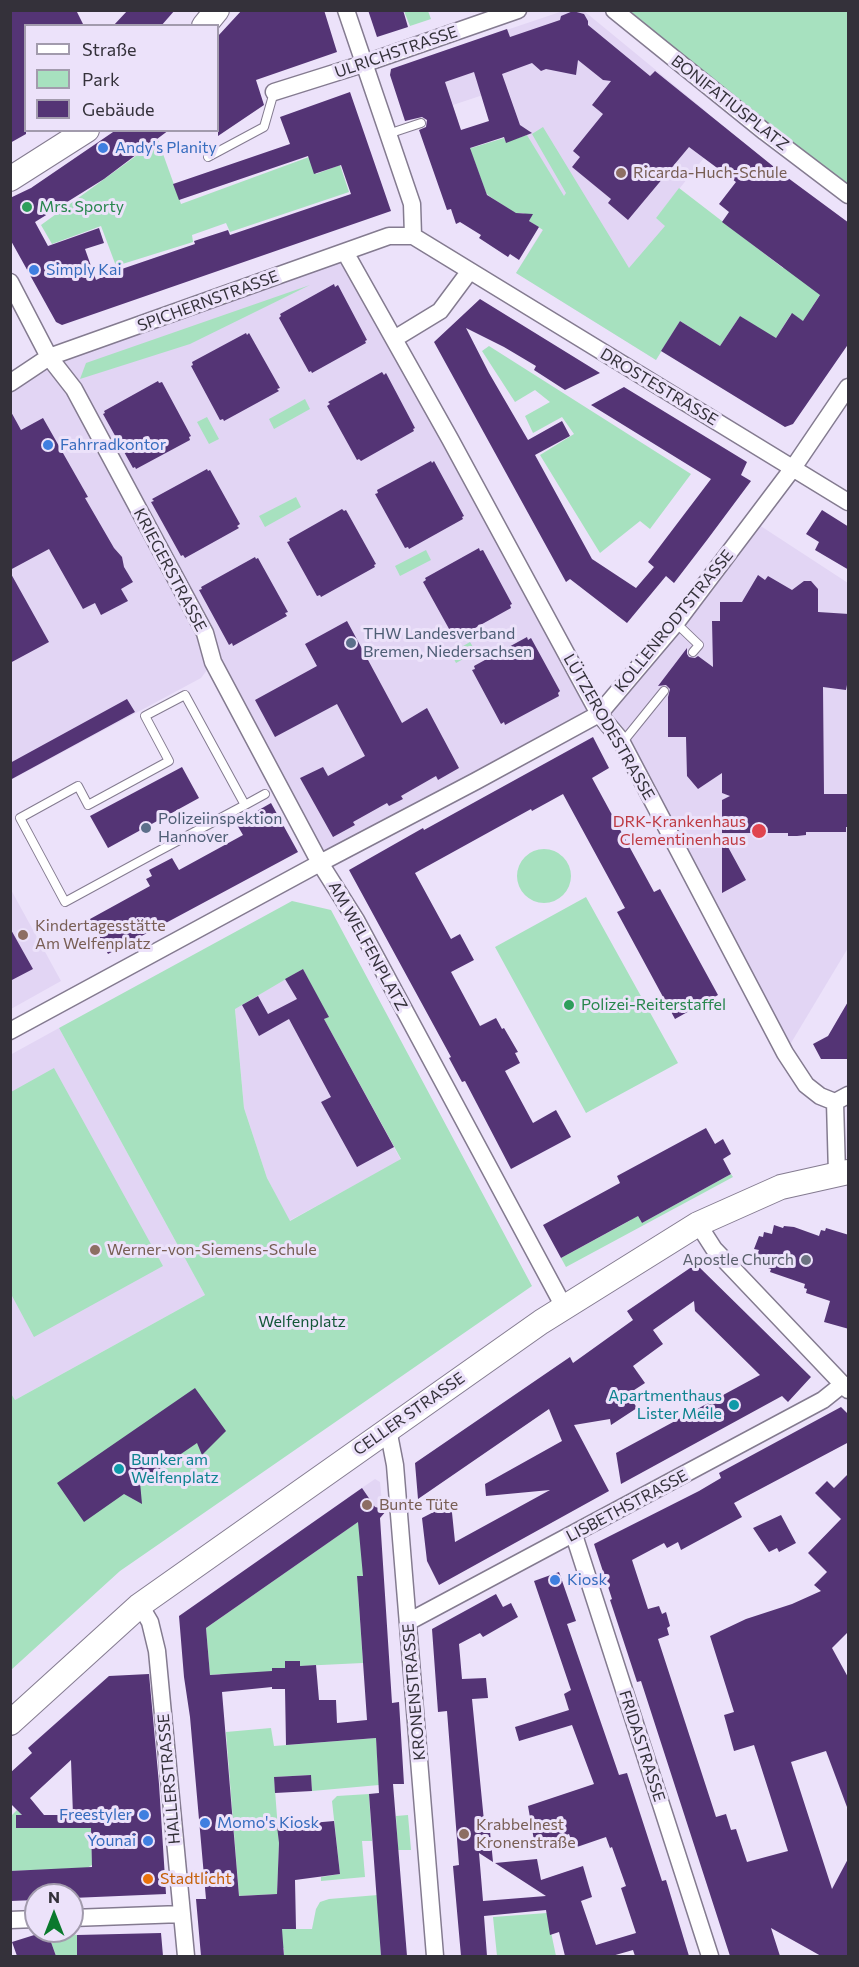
<!DOCTYPE html>
<meta charset="utf-8">
<style>
body{margin:0}
#map{position:relative;width:859px;height:1967px;overflow:hidden;background:#ece2fa;font-family:Commissioner,sans-serif}
canvas{display:block}
.frame{position:absolute;inset:0;border:12px solid #34313a;pointer-events:none}
.legend{position:absolute;left:24px;top:24px;width:195px;height:108px;box-sizing:border-box;background:#ece2fa;border:2px solid #a29bad;margin:0;padding:8px 10px;list-style:none;font-size:18px;color:#34313a}
.legend li{display:flex;align-items:center;gap:12px;height:30px}
.legend b{width:30px;border:2px solid #a29bad}
.north{position:absolute;left:24px;top:1883px;width:60px;height:60px;box-sizing:border-box;background:#ece2fa;border:2px solid #a29bad;border-radius:50%;rotate:0deg;font-size:16px;font-weight:700;line-height:24px;text-align:center;color:#34313a}
.north::after{content:'';display:block;margin:auto;width:21px;height:27px;background:#0a792d;clip-path:polygon(50% 0,100% 100%,50% 72%,0 100%)}
</style>
<div id="map">
<canvas width="859" height="1967"></canvas>
<div class="frame"></div>
<ul class="legend">
<li><b style="height:8px;background:#fff"></b>Straße</li>
<li><b style="height:16px;background:#a7e1bf"></b>Park</li>
<li><b style="height:16px;background:#543475"></b>Gebäude</li>
</ul>
<div class="north">N</div>
</div>
<script>
const ctx = document.querySelector('canvas').getContext('2d');
ctx.lineJoin = 'round';
function paint(path, color) { ctx.fillStyle = color; ctx.fill(path, 'evenodd'); }
const toPath = rows => new Path2D(rows.map(r => 'M' + r).join(''));
function stroke(path, color, width, dash) { ctx.strokeStyle = color; ctx.lineWidth = width; ctx.lineCap = dash ? 'butt' : 'round'; ctx.setLineDash(dash || []); ctx.stroke(path); }
function label(font, color, halo, rows, align = 'center') {
  ctx.font = font + ' Commissioner,sans-serif'; ctx.lineWidth = 6; ctx.setLineDash([]); ctx.textBaseline = 'middle'; ctx.strokeStyle = halo; ctx.fillStyle = color; for (const [text, x, y, turn = 0] of rows) {
    ctx.save(); ctx.translate(x, y); ctx.rotate((+turn || 0) * Math.PI / 180); ctx.textAlign = isNaN(turn) ? turn : align; if (halo) ctx.strokeText(text, 0, 0); ctx.fillText(text, 0, 0); ctx.restore();
  }
}
paint(toPath([
 [563,11,584,11,707,112,705,114,723,130,725,127,727,129,656,218,717,261,656,360,516,273,563,196,527,135,530,131,520,125,507,87,453,105,435,54],
 [345,252,599,713,753,521,848,583,848,948,785,1053,599,714,320,863,213,662,201,678,11,780,10,390,49,357],
 [10,888,61,981,11,1009,10,1009],
 [303,969,329,1017,324,1020,401,1160,289,1221,267,1178,244,1108,235,1008],
 [59,1028,205,1295,15,1400,10,1392,10,1055],
 [375,1479,380,1482,383,1513,362,1519,347,1498]
]), '#e2d5f4');
paint(toPath([
 [404,11,428,11,431,19,410,26],
 [621,11,848,11,848,186,720,86],
 [543,127,629,268,665,226,656,218,679,188,783,268,804,241,821,293,811,309,819,331,791,314,768,351,763,331,740,316,720,346,680,321,656,360,516,273,543,230,529,221,531,217,523,213,515,213,489,196,486,193,474,160,468,149,504,138,506,142,527,135,564,196,566,193,532,134],
 [158,140,181,204,309,157,316,174,340,165,349,192,230,232,226,223,192,235,193,242,116,266,101,226,52,244,41,225],
 [310,285,190,344,80,379,86,363],
 [489,346,691,474,650,529,640,521,600,553,540,455,574,434,562,417,533,433,525,416,550,402,535,390,515,402,482,351],
 [305,399,310,409,274,429,269,419],
 [207,417,219,439,209,444,197,422],
 [296,497,301,507,265,527,259,516],
 [426,550,431,560,400,576,395,566],
 [470,642,476,652,456,663,451,653],
 '517 876a27 27 0 1 1 54 0a27 27 0 1 1-54 0Z',
 [586,897,678,1063,586,1113,495,947],
 [292,901,331,910,532,1286,120,1571,11,1670,10,1392,15,1400,205,1295,59,1028],
 [303,969,328,1017,324,1019,401,1159,290,1221,267,1178,244,1108,235,1009],
 [54,1068,163,1266,34,1337,11,1294,11,1092],
 [731,1174,733,1177,566,1267,561,1258,631,1220,633,1208,642,1223],
 [362,1519,367,1575,357,1577,363,1663,300,1666,299,1661,285,1661,285,1668,272,1668,272,1672,221,1676,220,1674,210,1675,206,1628],
 [271,1728,274,1746,376,1738,379,1785,312,1791,311,1775,274,1777,279,1843,277,1894,239,1896,226,1732],
 [369,1794,372,1841,362,1841,365,1877,321,1881,321,1877,340,1874,332,1801,337,1796],
 [17,1810,34,1828,91,1828,92,1865,87,1868,11,1871,11,1816],
 [408,1815,411,1850,398,1850,396,1816],
 [378,1895,381,1956,284,1956,284,1948,280,1948,279,1929,312,1929,316,1909,320,1902,329,1899],
 [547,1913,556,1956,497,1956,493,1917],
 [47,1931,77,1935,77,1956,56,1956]
]), '#a7e1bf');
paint(toPath([
 [10,10,76,10,84,26,26,26,26,134,10,143],
 [128,10,175,10,161,26,113,26],
 [242,10,324,10,337,52,256,80,264,105,218,136,218,36],
 [368,10,403,10,408,27,377,37],
 [573,11,584,14,588,21,588,25,650,76,655,71,784,175,849,223,849,343,793,424,785,427,661,351,680,321,720,346,740,316,776,338,792,313,803,321,820,295,722,222,729,212,719,204,736,182,689,147,628,220,608,203,611,199,572,167,580,157,573,151,603,114,592,105,611,81,603,80,578,60,576,75,546,69,541,71,532,63,502,74,520,125,532,133,506,143,504,137,470,148,487,195,516,213,533,214,529,221,539,227,519,260,510,254,508,257,479,238,481,235,460,222,456,224,451,209,447,210,419,130,426,127,427,120,422,117,405,121,390,75,391,69,507,29,510,37,560,20,561,16],
 [474,72,489,121,461,130,445,82],
 [350,92,391,211,62,325,56,322,10,239,10,198,31,188,116,130,169,130,104,179,35,222,48,246,99,228,104,243,85,249,96,280,113,272,195,244,194,241,228,230,230,235,351,194,341,165,314,174,308,156,179,200,173,184,290,144,280,117],
 [334,284,335,287,338,285,367,340,365,341,366,343,312,373,311,371,309,372,279,318,281,316,280,314],
 [480,299,600,373,565,390,534,370,536,366,504,347,466,328,489,373,528,440,562,421,570,436,535,455,592,559,636,588,654,567,648,562,711,479,591,405,624,387,747,462,741,475,751,481,707,540,674,583,666,576,627,623,570,579,566,582,434,342],
 [246,333,247,335,249,333,280,388,277,389,279,391,224,421,223,419,220,420,191,366,193,365,192,362],
 [382,372,384,375,386,373,415,428,413,429,414,431,361,461,359,459,357,460,327,406,330,404,328,402],
 [158,381,159,383,162,382,191,436,189,437,190,440,136,469,135,467,133,468,103,414,105,413,104,411],
 [10,410,21,430,43,418,88,497,85,498,114,548,122,557,124,567,133,582,121,589,128,601,101,615,95,603,83,609,49,549,10,570],
 [431,461,432,463,434,461,464,516,462,517,463,519,409,549,408,547,405,548,375,494,378,493,377,490],
 [207,469,208,471,210,470,240,524,237,526,239,528,185,558,183,555,181,556,151,502,154,501,152,499],
 [342,509,344,511,346,510,376,564,374,565,375,567,321,597,320,595,317,596,287,542,290,541,289,539],
 [822,510,849,527,849,570,815,550,819,542,806,534],
 [479,548,480,551,483,550,512,604,510,605,511,608,457,638,456,635,453,636,423,582,426,580,425,578],
 [255,557,256,559,258,558,288,612,285,613,287,616,233,646,232,643,229,645,199,590,202,589,201,587],
 [10,572,49,642,10,663],
 [758,575,765,580,768,576,792,590,804,581,811,581,818,589,818,612,849,614,849,685,847,685,846,690,823,687,824,794,849,794,849,827,846,827,846,832,806,832,806,835,797,836,788,836,788,833,722,833,722,800,730,796,722,793,722,773,698,789,687,776,686,737,668,737,668,697,670,689,666,685,658,686,687,648,687,654,689,657,695,658,698,656,713,667,712,621,720,621,720,602,742,602],
 [347,621,402,723,427,708,459,768,438,780,436,776,401,796,403,799,389,806,387,803,353,822,355,825,333,837,300,778,323,767,328,776,365,756,337,704,275,737,255,700,317,666,305,644],
 [527,637,528,640,531,638,560,691,558,693,559,696,505,725,504,722,501,724,472,670,475,669,474,666],
 [127,699,135,712,10,780,10,763],
 [593,737,609,768,592,778,654,892,660,889,718,995,675,1019,617,912,625,908,563,794,532,811,531,809,415,873,451,939,460,934,474,960,451,972,480,1026,496,1018,502,1029,504,1028,518,1052,515,1053,520,1063,505,1071,533,1123,556,1110,571,1137,511,1169,465,1081,462,1082,449,1058,451,1057,349,870,423,828,424,830],
 [182,767,199,798,108,848,90,816],
 [271,803,298,852,108,954,90,919,150,886,146,879,152,876,149,870,172,858,179,870,243,835,236,823],
 [722,836,746,880,722,893],
 [10,928,33,969,10,981],
 [303,969,329,1017,324,1019,394,1147,357,1167,321,1102,331,1097,289,1019,259,1036,242,1005,258,996,268,1014,297,999,285,979],
 [849,1000,849,1059,821,1059,813,1044,828,1036],
 [706,1128,715,1144,723,1139,731,1154,723,1159,731,1174,642,1223,638,1216,561,1258,543,1225,620,1183,617,1176],
 [774,1225,783,1228,784,1226,794,1227,819,1236,821,1230,825,1231,826,1228,849,1235,849,1329,824,1322,830,1301,806,1293,807,1289,804,1288,805,1284,770,1272,771,1269,762,1266,764,1258,757,1255,759,1250,754,1249,759,1236,763,1237,764,1232,772,1234],
 [696,1264,811,1377,788,1402,782,1396,621,1484,616,1453,760,1375,695,1311,694,1301,653,1330,663,1344,633,1366,645,1383,628,1394,637,1408,611,1425,610,1419,574,1425,609,1491,439,1585,427,1561,422,1518,451,1503,455,1542,550,1490,486,1496,485,1484,562,1441,549,1409,418,1499,415,1463,570,1357,573,1363,633,1320,627,1311],
 [195,1388,226,1431,202,1455,197,1443,140,1482,142,1504,124,1494,84,1522,57,1483],
 [841,1407,849,1415,849,1442,734,1503,742,1517,681,1550,678,1542,667,1548,664,1543,632,1560,648,1609,659,1606,662,1614,666,1612,670,1626,667,1628,669,1635,658,1639,716,1817,726,1814,731,1830,736,1829,747,1862,788,1851,754,1745,734,1751,724,1715,734,1712,710,1636,746,1619,792,1604,821,1591,814,1585,827,1572,808,1553,841,1519,815,1493,827,1481,834,1488,849,1473,849,1631,832,1648,849,1679,849,1806,847,1807,826,1751,791,1762,832,1889,849,1857,849,1956,821,1956,771,1928,780,1956,730,1956,641,1681,637,1682,613,1609,610,1600,612,1599,594,1544,699,1491,721,1478,719,1473],
 [362,1488,375,1507,387,1510,380,1518,392,1703,399,1702,404,1784,393,1784,407,1956,381,1956,369,1794,379,1793,376,1738,286,1745,285,1689,272,1689,272,1687,222,1692,239,1896,277,1894,279,1843,277,1826,334,1821,340,1874,295,1880,296,1929,282,1929,284,1956,201,1956,196,1899,206,1899,190,1717,184,1677,179,1616],
 [358,1522,363,1576,357,1576,367,1720,337,1723,336,1700,319,1700,316,1665,300,1666,300,1661,285,1661,285,1668,272,1668,272,1671,210,1675,206,1628],
 [781,1515,796,1543,779,1552,777,1548,769,1552,753,1528],
 [559,1572,576,1621,567,1624,619,1775,627,1773,662,1881,666,1880,689,1956,635,1956,633,1950,612,1956,565,1956,559,1932,550,1935,546,1910,484,1916,487,1956,461,1956,453,1866,459,1865,447,1711,438,1712,432,1629,496,1594,503,1607,511,1603,518,1617,483,1637,480,1633,459,1644,462,1679,486,1678,488,1698,472,1699,484,1821,489,1821,493,1862,479,1853,483,1901,546,1896,495,1863,537,1859,541,1880,583,1866,592,1897,581,1901,596,1945,636,1933,621,1888,626,1886,612,1847,610,1848,606,1837,574,1848,569,1834,535,1846,528,1806,594,1784,572,1725,519,1741,515,1727,569,1710,564,1694,571,1690,534,1581],
 [149,1674,159,1784,166,1894,72,1898,72,1895,36,1895,36,1900,10,1901,10,1871,92,1867,91,1828,16,1828,16,1815,22,1815,10,1803,10,1773,32,1753,28,1748,109,1676],
 [71,1760,73,1815,44,1815,30,1798],
 [311,1775,312,1791,275,1793,274,1777],
 [47,1931,56,1956,17,1956,12,1942],
 [161,1933,163,1956,77,1956,77,1935]
]), '#543475');
const lane = toPath([
 [388,134,421,123],
 [208,157,264,127,274,92],
 [676,623,699,645,693,652],
 [622,743,664,691],
 [245,805,185,695,145,716,169,761,88,805,78,786,20,818,65,902,155,853,245,805,265,794]
]);
const street = toPath([
 [346,10,412,204,413,236],
 [614,10,765,132,848,195],
 [274,92,363,64,518,10],
 [413,236,848,502],
 [345,252,450,439,599,714,620,739,785,1053,806,1085,820,1096,835,1102],
 [10,282,49,357,74,389,205,633,213,662,320,863,476,781,599,714,676,623,793,468,848,387],
 [394,339,440,311,469,272],
 [10,383,49,357,389,236,413,236],
 [10,1031,320,863,356,920,564,1307],
 [835,1102,837,1174],
 [835,1102,848,1095],
 [698,1224,714,1249,848,1390],
 [388,1429,395,1465,435,1956],
 [574,1535,710,1956],
 [140,1605,150,1622,157,1651,186,1956],
 [408,1622,823,1400,843,1384],
 [72,1918,182,1914],
 [10,1920,36,1919]
]);
const secondary = toPath([
 [204,26,217,10],
 [10,179,87,130],
 [10,1723,140,1605,541,1322,698,1224,781,1187,848,1172]
]);
stroke(lane, '#847b90', 10);
stroke(street, '#847b90', 19);
stroke(secondary, '#847b90', 26);
stroke(lane, '#fff', 8);
stroke(street, '#fff', 16);
stroke(secondary, '#fff', 24);
for (const [x, y, r, color] of [
 [103,148,6,"#3f7fe0"],
 [621,173,6,"#8d6e63"],
 [27,207,6,"#2e9e5b"],
 [34,270,6,"#3f7fe0"],
 [48,445,6,"#3f7fe0"],
 [351,643,6,"#5c6f8a"],
 [146,828,6,"#5c6f8a"],
 [759,831,8,"#e0444e"],
 [23,935,6,"#8d6e63"],
 [569,1005,6,"#2e9e5b"],
 [95,1250,6,"#8d6e63"],
 [806,1260,6,"#6b7280"],
 [734,1405,6,"#0f9aa8"],
 [119,1469,6,"#0f9aa8"],
 [367,1505,6,"#8d6e63"],
 [555,1580,6,"#3f7fe0"],
 [144,1815,6,"#3f7fe0"],
 [205,1823,6,"#3f7fe0"],
 [464,1834,6,"#8d6e63"],
 [148,1841,6,"#3f7fe0"],
 [148,1879,6,"#e8710a"]
]) { const dot = new Path2D(); dot.arc(x, y, r, 0, 2 * Math.PI); ctx.fillStyle = color; ctx.fill(dot); stroke(dot, '#ece2fa', 2); }
label('16px', '#34313a', '#ece2fa', [
 ["ULRICHSTRASSE",396,52,-19],
 ["BONIFATIUSPLATZ",730,103,38],
 ["SPICHERNSTRASSE",208,301,-20],
 ["DROSTESTRASSE",659,387,31],
 ["KRIEGERSTRASSE",170,570,62],
 ["KOLLENRODTSTRASSE",674,621,-51],
 ["LÜTZERODESTRASSE",609,727,60],
 ["AM WELFENPLATZ",368,946,61],
 ["CELLER STRASSE",409,1414,-35],
 ["LISBETHSTRASSE",627,1506,-28],
 ["KRONENSTRASSE",414,1692,-95],
 ["FRIDASTRASSE",642,1746,72],
 ["HALLERSTRASSE",169,1779,-95]
]);
label('16px', '#366cbe', '#ece2fa', [
 ["Andy's Planity",115,148],
 ["Simply Kai",46,270],
 ["Fahrradkontor",60,445],
 ["Kiosk",567,1580],
 ["Freestyler",132,1815,"right"],
 ["Momo's Kiosk",217,1823],
 ["Younai",136,1841,"right"]
], 'left');
label('16px', '#785e54', '#ece2fa', [
 ["Ricarda-Huch-Schule",633,173],
 ["Kindertagesstätte",35,926],
 ["Am Welfenplatz",35,944],
 ["Werner-von-Siemens-Schule",107,1250],
 ["Bunte Tüte",379,1505],
 ["Krabbelnest",476,1825],
 ["Kronenstraße",476,1843]
], 'left');
label('16px', '#27864d', '#ece2fa', [
 ["Mrs. Sporty",39,207],
 ["Polizei-Reiterstaffel",581,1005]
], 'left');
label('16px', '#4e5e75', '#ece2fa', [
 ["THW Landesverband",363,634],
 ["Bremen, Niedersachsen",363,652],
 ["Polizeiinspektion",158,819],
 ["Hannover",158,837]
], 'left');
label('16px', '#be3a42', '#ece2fa', [
 ["DRK-Krankenhaus",746,822],
 ["Clementinenhaus",746,840]
], 'right');
label('16px', '#5b616d', '#ece2fa', [
 ["Apostle Church",794,1260]
], 'right');
label('16px', '#135739', '#ece2fa', [
 ["Welfenplatz",302,1322]
]);
label('16px', '#0d838f', '#ece2fa', [
 ["Apartmenthaus",722,1396],
 ["Lister Meile",722,1414],
 ["Bunker am",131,1460,"left"],
 ["Welfenplatz",131,1478,"left"]
], 'right');
label('16px', '#c56008', '#ece2fa', [
 ["Stadtlicht",160,1879]
], 'left');
</script>
